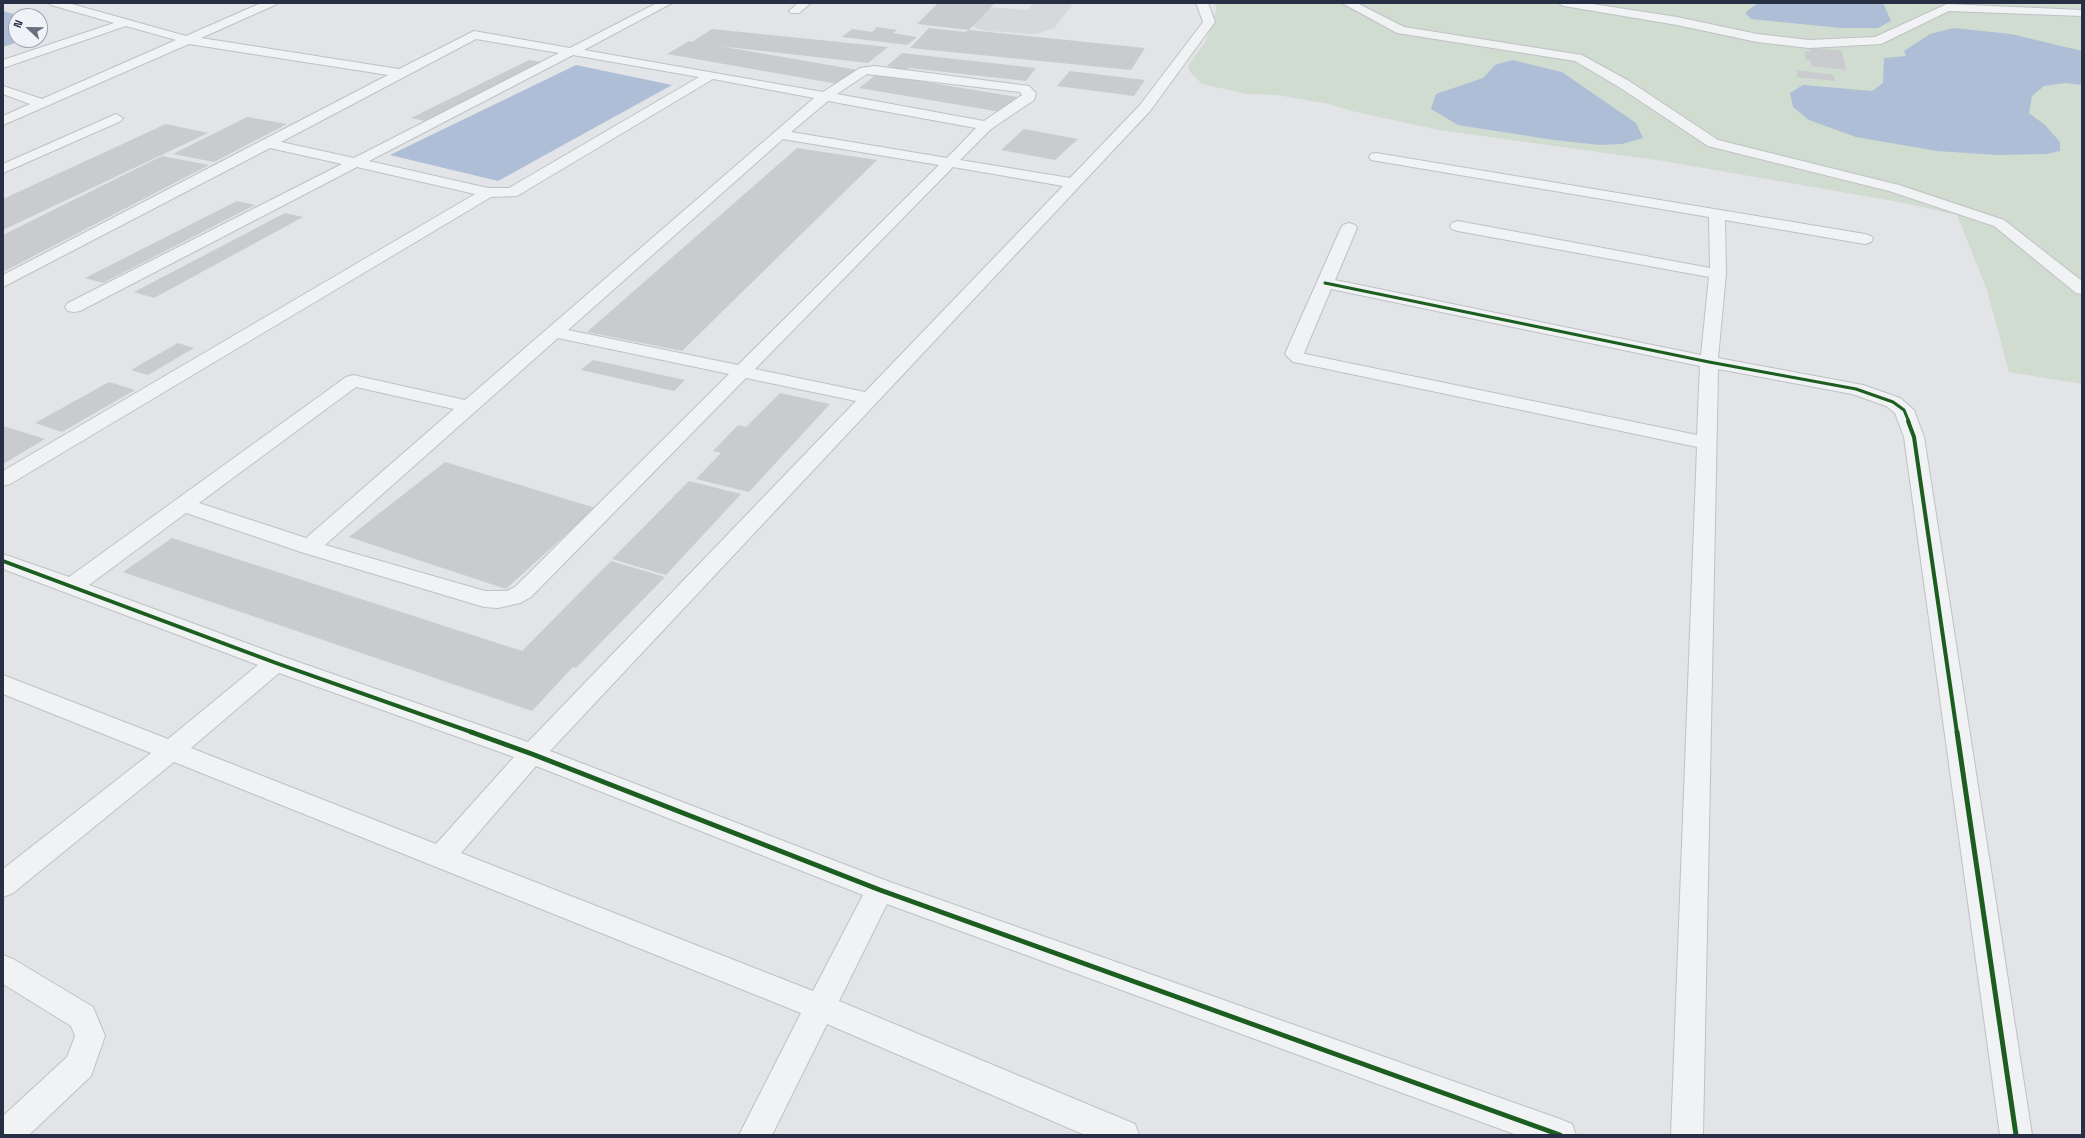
<!DOCTYPE html>
<style>
body{margin:0}
#map{position:relative;width:2085px;height:1138px;overflow:hidden;background:#e2e4e7;font-family:"Space Grotesk",sans-serif}
canvas{display:block}
.frame{position:absolute;inset:0;border:4px solid #262f43;pointer-events:none}
.north{position:absolute;left:8px;top:8px;width:40px;height:40px;box-sizing:border-box;background:#eff2f7;border:1px solid #9fa4af;border-radius:50%;rotate:292deg;font-size:11px;font-weight:700;line-height:16px;text-align:center;color:#262f43}
.north::after{content:'';display:block;margin:auto;width:14px;height:18px;background:#686e7c;clip-path:polygon(50% 0,100% 100%,50% 72%,0 100%)}
</style>
<div id="map">
<canvas width="2085" height="1138"></canvas>
<div class="frame"></div>
<div class="north">N</div>
</div>
<script>
const ctx = document.querySelector('canvas').getContext('2d');
ctx.lineJoin = 'round';
function paint(path, color) { ctx.fillStyle = color; ctx.fill(path, 'evenodd'); }
const toPath = rows => new Path2D(rows.map(r => 'M' + r).join(''));
function stroke(path, color, width, dash) { ctx.strokeStyle = color; ctx.lineWidth = width; ctx.lineCap = dash ? 'butt' : 'round'; ctx.setLineDash(dash || []); ctx.stroke(path); }
paint(toPath([
 [1214,3,2082,3,2082,384,2009,372,1987,290,1957,215,1899,202,1663,161,1439,130,1352,111,1329,104,1277,95,1247,94,1202,84,1190,72,1188,66,1206,41,1217,8]
]), '#d1dcd1');
paint(toPath([
 [1758,3,1883,3,1891,21,1878,28,1841,28,1751,19,1746,14,1746,12],
 [3,11,20,16,16,16,16,40,24,40,3,47],
 [1954,28,2011,34,2082,51,2082,85,2065,83,2044,86,2032,96,2029,113,2045,125,2060,142,2060,151,2046,154,1997,155,1937,151,1856,137,1809,120,1793,107,1790,93,1803,85,1872,91,1883,83,1884,58,1906,56,1904,51,1930,34],
 [1512,60,1562,72,1636,123,1643,138,1622,144,1600,145,1554,140,1458,125,1431,109,1436,94,1483,78,1495,65],
 [576,65,672,85,498,181,390,155]
]), '#adbed6');
paint(toPath([
 [1034,3,1074,3,1054,28,1035,34,987,31,973,27,967,19,973,11,987,7,1027,10,1034,3]
]), '#d6d8db');
paint(toPath([
 [938,3,995,3,969,30,917,24],
 [877,27,897,30,893,33,917,37,907,45,842,37,852,29,872,32],
 [929,28,965,32,969,30,1145,48,1131,70,910,48],
 [712,29,888,47,868,63,719,46,858,70,838,84,667,54,689,41,692,42],
 [1809,47,1842,51,1846,70,1811,66,1811,61,1806,60,1804,51,1810,52],
 [902,53,1036,68,1026,81,909,68,905,72,890,70,893,67,887,66],
 [529,60,542,62,425,121,411,118],
 [1797,70,1834,75,1835,81,1797,77],
 [1070,71,1145,80,1134,96,1057,86],
 [877,74,1017,97,1001,112,859,88],
 [247,117,287,124,214,162,173,154],
 [166,124,208,133,3,230,3,199],
 [1024,129,1078,139,1055,160,1001,150],
 [797,148,877,160,682,351,587,332],
 [162,156,209,165,3,272,3,235],
 [237,201,255,205,103,283,85,278],
 [285,213,303,217,154,298,134,292],
 [178,343,194,348,148,375,131,370],
 [593,360,685,380,674,391,581,370],
 [109,382,135,390,62,432,35,423],
 [780,393,830,404,749,492,696,479,721,453,713,451,738,425,746,427],
 [3,426,45,439,3,464],
 [445,462,595,508,506,589,349,537],
 [689,481,741,494,666,575,612,559],
 [172,538,522,651,611,561,665,577,576,668,573,667,532,711,123,572]
]), '#c9cbcf');
const minor = toPath([
 [49,3,68,3,186,36,261,3,277,3,275,5,201,38,399,69,474,31,570,48,657,3,672,3,584,50,823,92,860,68,874,66,1029,86,1036,93,1034,100,991,129,960,160,1070,178,1140,105,1203,22,1196,3,1208,3,1215,22,1150,111,550,751,890,882,1560,1119,1572,1124,1576,1135,1517,1135,887,904,839,1001,1135,1124,1139,1135,1085,1135,827,1024,772,1135,739,1135,801,1013,174,762,13,893,3,897,3,869,151,753,3,694,3,675,168,739,258,665,3,569,3,554,69,577,346,377,353,375,465,400,814,98,713,79,517,196,491,197,10,484,3,486,3,471,475,194,357,167,80,311,74,312,68,311,65,307,68,303,342,164,270,148,3,287,3,275,388,75,189,44,3,125,3,116,30,104,3,94,3,86,42,99,176,40,126,26,3,68,3,60,114,23,51,5,49,3],
 [476,39,559,53,354,158,281,142,476,39],
 [573,55,699,77,509,188,488,188,369,161,573,55],
 [867,74,1020,92,1022,95,984,121,837,94,867,74],
 [828,101,976,128,947,158,791,132,828,101],
 [783,139,939,165,738,365,568,330,783,139],
 [953,167,1063,186,865,392,755,369,953,167],
 [558,338,729,374,515,587,507,591,485,591,325,545,558,338],
 [746,378,856,401,528,742,284,657,89,585,186,513,301,552,484,607,498,608,520,603,531,597,746,378],
 [356,387,454,409,306,538,199,503,356,387],
 [279,673,514,757,436,844,191,748,279,673],
 [536,766,863,895,813,991,461,853,536,766],
 [798,3,811,3,799,13,791,13,789,11,798,3],
 [1342,3,1357,3,1404,27,1582,55,1629,81,1718,140,1899,185,2004,220,2082,281,2082,294,2076,293,1994,226,1889,191,1708,146,1619,87,1575,61,1397,33,1342,3],
 [1558,3,1586,3,1677,17,1757,34,1809,40,1875,37,1947,4,2082,10,2082,16,1949,11,1881,44,1809,48,1757,42,1677,25,1564,6,1558,3],
 [116,114,123,118,121,121,3,173,3,164,116,114],
 [1376,153,1865,234,1871,236,1873,239,1871,242,1865,244,1725,220,1726,274,1718,358,1863,385,1900,398,1914,410,1924,437,2032,1135,2000,1135,1904,437,1895,413,1886,406,1852,394,1718,369,1703,1135,1671,1135,1697,447,1299,363,1293,362,1285,354,1341,228,1343,225,1349,223,1355,225,1357,228,1335,280,1701,355,1709,277,1458,231,1452,229,1450,226,1452,223,1458,221,1710,268,1709,217,1371,160,1369,157,1371,154,1376,153],
 [1331,289,1700,366,1697,435,1305,354,1304,353,1331,289],
 [3,955,13,959,93,1007,105,1036,91,1076,29,1135,3,1135,3,1116,67,1057,75,1036,71,1026,3,984,3,955]
]);
stroke(minor, '#bfc1c5', 2);
paint(minor, '#f1f2f4');
stroke(toPath([
 [1325,283,1709,362,1856,389,1893,402,1904,410,1909,422]
]), '#1b5e20', 3);
stroke(toPath([
 [1908,421,1914,437,1957,733],
 [3,561,276,663,474,733]
]), '#1b5e20', 4);
stroke(toPath([
 [471,732,532,754,880,890,1560,1135],
 [1957,732,2016,1135]
]), '#1b5e20', 5);
</script>
